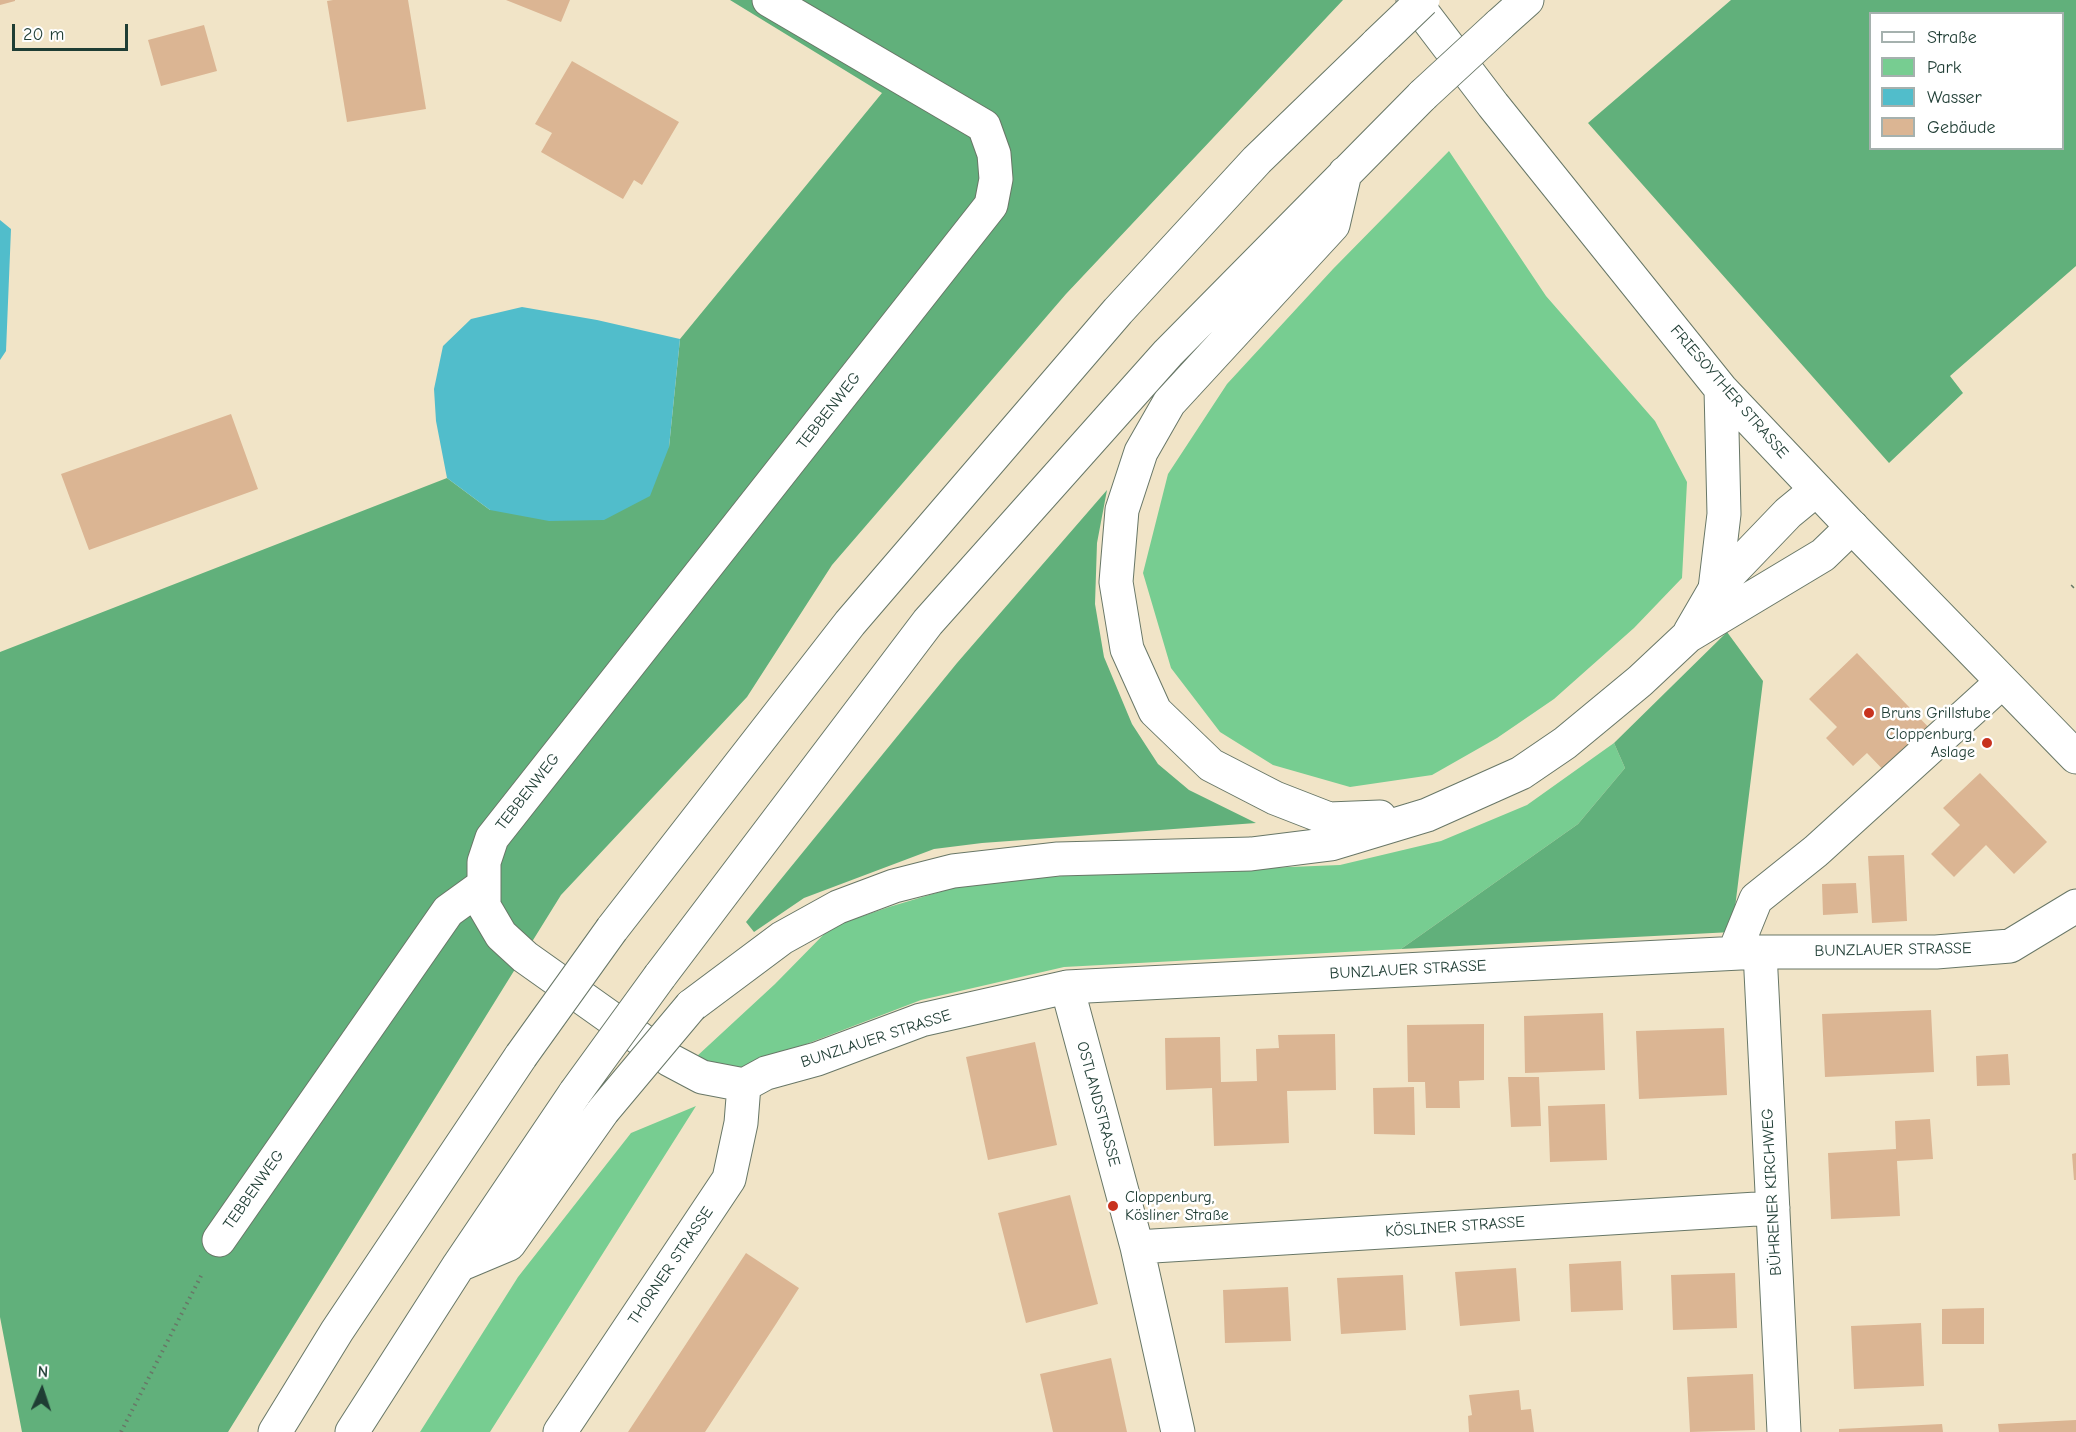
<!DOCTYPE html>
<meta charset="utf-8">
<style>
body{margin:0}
#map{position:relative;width:2076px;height:1432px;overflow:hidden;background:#f1e4c7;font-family:"Comic Neue",sans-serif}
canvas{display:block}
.legend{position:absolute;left:1869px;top:12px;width:195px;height:138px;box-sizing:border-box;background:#fff;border:2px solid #a5b1ae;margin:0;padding:8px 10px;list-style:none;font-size:18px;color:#1f3d34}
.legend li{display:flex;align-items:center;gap:12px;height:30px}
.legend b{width:30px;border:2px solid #a5b1ae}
.north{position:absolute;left:12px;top:1360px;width:60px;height:60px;-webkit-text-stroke:4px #fff;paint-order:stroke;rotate:3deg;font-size:16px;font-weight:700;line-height:24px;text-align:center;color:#1f3d34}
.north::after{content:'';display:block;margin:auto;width:21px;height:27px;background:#1f3d34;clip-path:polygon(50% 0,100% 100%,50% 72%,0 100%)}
.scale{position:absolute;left:12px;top:24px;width:116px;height:27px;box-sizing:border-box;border:3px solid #1f3d34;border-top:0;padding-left:8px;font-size:18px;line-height:21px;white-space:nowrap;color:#1f3d34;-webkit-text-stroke:4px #fff;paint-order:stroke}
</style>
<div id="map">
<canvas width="2076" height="1432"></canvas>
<ul class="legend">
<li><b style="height:8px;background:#fff"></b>Straße</li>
<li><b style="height:16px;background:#77cd91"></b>Park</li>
<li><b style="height:16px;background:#51bdcb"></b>Wasser</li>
<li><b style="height:16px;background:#dbb593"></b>Gebäude</li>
</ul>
<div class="north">N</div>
<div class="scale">20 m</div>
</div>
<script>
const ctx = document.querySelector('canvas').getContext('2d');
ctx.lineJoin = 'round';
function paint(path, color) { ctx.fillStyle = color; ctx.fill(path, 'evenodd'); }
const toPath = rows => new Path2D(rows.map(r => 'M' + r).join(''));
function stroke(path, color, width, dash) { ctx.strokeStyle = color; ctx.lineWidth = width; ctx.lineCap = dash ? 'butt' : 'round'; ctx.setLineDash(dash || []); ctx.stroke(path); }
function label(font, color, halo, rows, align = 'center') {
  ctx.font = font + ' "Comic Neue",sans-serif'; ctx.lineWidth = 5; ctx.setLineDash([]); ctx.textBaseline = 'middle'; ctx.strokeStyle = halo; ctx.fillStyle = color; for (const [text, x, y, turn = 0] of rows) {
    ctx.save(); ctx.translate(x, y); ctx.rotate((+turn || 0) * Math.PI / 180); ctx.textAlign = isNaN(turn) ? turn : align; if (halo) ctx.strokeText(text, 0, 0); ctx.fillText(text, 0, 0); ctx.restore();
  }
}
paint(toPath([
 [1449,151,1546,296,1655,421,1687,482,1682,578,1634,628,1554,699,1497,738,1432,775,1350,787,1273,765,1220,732,1171,668,1143,573,1168,474,1227,384,1333,269],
 [1614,743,1625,768,1578,824,1401,949,1064,967,921,1000,744,1068,705,1064,696,1057,775,984,831,927,889,907,973,882,1063,876,1340,865,1441,841,1527,805],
 [696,1106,490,1432,420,1432,518,1277,631,1133]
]), '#77cd91');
paint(toPath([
 [730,0,1343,0,1066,294,832,565,747,697,561,895,228,1432,22,1432,0,1317,0,652,447,478,490,510,669,447,680,339,882,93],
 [1731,0,2076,0,2076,266,1950,376,1963,393,1889,463,1588,123],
 [1870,14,2062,14,2062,148,1870,148],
 [1107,490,1097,543,1095,604,1104,657,1132,724,1158,764,1189,790,1256,823,982,843,934,849,804,898,754,932,746,922,957,663],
 [1727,632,1763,681,1732,932,1401,949,1578,824,1625,768,1614,743]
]), '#61b07b');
paint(toPath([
 [0,220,11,229,6,351,0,360],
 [522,307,597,320,680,339,669,447,650,496,604,520,549,521,490,510,447,478,436,421,434,389,443,346,471,319]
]), '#51bdcb');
paint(toPath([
 [0,0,15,0,15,1,0,5],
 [333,0,408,0,426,109,347,122,327,1],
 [506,0,570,0,561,22],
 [204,25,217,71,161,86,148,40],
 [572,61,679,122,642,185,634,180,623,199,541,152,552,133,535,124],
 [231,414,258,489,89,550,61,474],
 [1857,653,1936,735,1891,778,1867,753,1853,766,1826,738,1837,727,1809,699],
 [1980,773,2047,842,2014,874,1986,845,1954,877,1931,854,1960,825,1943,808],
 [1904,855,1907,921,1872,923,1868,856],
 [1856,883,1858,913,1823,915,1822,884],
 [1931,1010,1934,1072,1825,1077,1822,1014],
 [1603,1013,1605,1070,1525,1073,1524,1016],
 [1484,1024,1484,1080,1459,1081,1460,1108,1426,1108,1425,1082,1408,1082,1407,1025],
 [1724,1028,1727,1095,1639,1099,1636,1031],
 [1335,1034,1336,1090,1287,1091,1289,1143,1214,1146,1212,1088,1166,1090,1165,1038,1220,1037,1221,1082,1257,1081,1256,1049,1279,1048,1278,1035],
 [1035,1042,1057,1145,988,1160,966,1057],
 [2008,1054,2010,1085,1977,1086,1976,1056],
 [1508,1077,1539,1077,1541,1126,1511,1127],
 [1414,1087,1415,1135,1374,1134,1373,1088],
 [1605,1104,1607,1160,1550,1162,1548,1106],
 [1930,1119,1933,1159,1897,1161,1900,1216,1831,1219,1828,1153,1896,1149,1895,1121],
 [2076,1153,2076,1180,2074,1180,2072,1154],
 [1070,1195,1098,1304,1026,1323,998,1213],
 [746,1253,799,1288,776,1324,705,1432,628,1432],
 [1621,1261,1623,1310,1571,1312,1569,1264],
 [1516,1268,1520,1321,1460,1326,1455,1272],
 [1735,1273,1737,1328,1673,1330,1671,1275],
 [1403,1275,1406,1330,1341,1334,1337,1278],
 [1288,1287,1291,1341,1225,1343,1223,1290],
 [1984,1308,1984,1344,1942,1344,1942,1309],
 [1921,1323,1924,1386,1854,1389,1851,1326],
 [1111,1358,1127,1432,1053,1432,1040,1374],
 [1753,1374,1755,1430,1690,1432,1687,1377],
 [1519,1390,1521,1410,1531,1409,1534,1432,1469,1432,1468,1416,1472,1415,1469,1395],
 [2076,1420,2076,1432,1999,1432,1998,1424],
 [1942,1424,1943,1432,1839,1432,1839,1429]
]), '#dbb593');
const minor = toPath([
 [1852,527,2076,757],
 [1760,952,1784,1432],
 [1734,953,1756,899,1816,851,2002,682],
 [1067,987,1137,1247,1178,1432],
 [744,1085,702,1077,670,1060,525,957,501,935,484,906,484,862,492,838,991,205,996,179,994,154,984,126,769,0],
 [744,1085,766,1073,817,1059,921,1020,1067,987,1760,952,1936,952,2010,946,2076,906],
 [219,1240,448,911,484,885],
 [1137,1247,1773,1208],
 [560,1432,729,1179,741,1123,744,1085]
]);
const major = toPath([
 [1413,0,1493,105,1721,389,1852,527],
 [1715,589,1724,514,1721,389]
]);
const highway = toPath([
 [1499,25,1527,0],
 [1345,173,1333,225,1169,403,1141,452,1122,510,1116,582,1127,649,1155,711,1211,765,1275,798,1329,819,1380,817],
 [1690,632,1715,589,1788,513,1816,490],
 [612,929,850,623,1118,311,1257,160,1377,44],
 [660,976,928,622,1168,353,1423,95],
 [691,1006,782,938,838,907,894,886,953,871,1058,859,1251,854,1331,844,1427,815,1521,773,1565,743,1640,681,1688,636,1823,555,1852,527],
 [459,1265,509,1244,603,1111],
 [275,1432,337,1331,521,1056],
 [352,1432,459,1265,575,1093]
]);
stroke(minor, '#687767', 35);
stroke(major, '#687767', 35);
stroke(highway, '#687767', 35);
stroke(toPath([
 [2072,587,2076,583],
 [121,1432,203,1272]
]), '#687767', 4, [1.5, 4.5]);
stroke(minor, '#fff', 33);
stroke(major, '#fff', 33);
stroke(highway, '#fff', 33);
const highwayBridge = toPath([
 [1377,44,1423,0],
 [1423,95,1499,25],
 [521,1056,612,929],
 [575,1093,660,976],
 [603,1111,691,1006]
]);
stroke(highwayBridge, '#687767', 35, []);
stroke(highwayBridge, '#fff', 33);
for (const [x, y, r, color] of [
 [1869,713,6,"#c8321e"],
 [1987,743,6,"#c8321e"],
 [1113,1206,6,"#c8321e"]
]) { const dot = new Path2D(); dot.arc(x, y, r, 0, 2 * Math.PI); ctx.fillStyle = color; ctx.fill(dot); stroke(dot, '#fff', 2); }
label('16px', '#1f3d34', '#fff', [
 ["FRIESOYTHER STRASSE",1729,392,49],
 ["TEBBENWEG",829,411,-52],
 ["TEBBENWEG",528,792,-52],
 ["BUNZLAUER STRASSE",1893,950,-1],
 ["BUNZLAUER STRASSE",1408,970,-3],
 ["BUNZLAUER STRASSE",876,1039,-18],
 ["OSTLANDSTRASSE",1098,1104,75],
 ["TEBBENWEG",254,1190,-55],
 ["BÜHRENER KIRCHWEG",1772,1192,-93],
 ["KÖSLINER STRASSE",1455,1227,-4],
 ["THORNER STRASSE",671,1266,-56]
]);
label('16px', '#1f3d34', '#fff', [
 ["Bruns Grillstube",1881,713],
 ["Cloppenburg,",1975,734,"right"],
 ["Aslage",1975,752,"right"],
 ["Cloppenburg,",1125,1197],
 ["Kösliner Straße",1125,1215]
], 'left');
</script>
